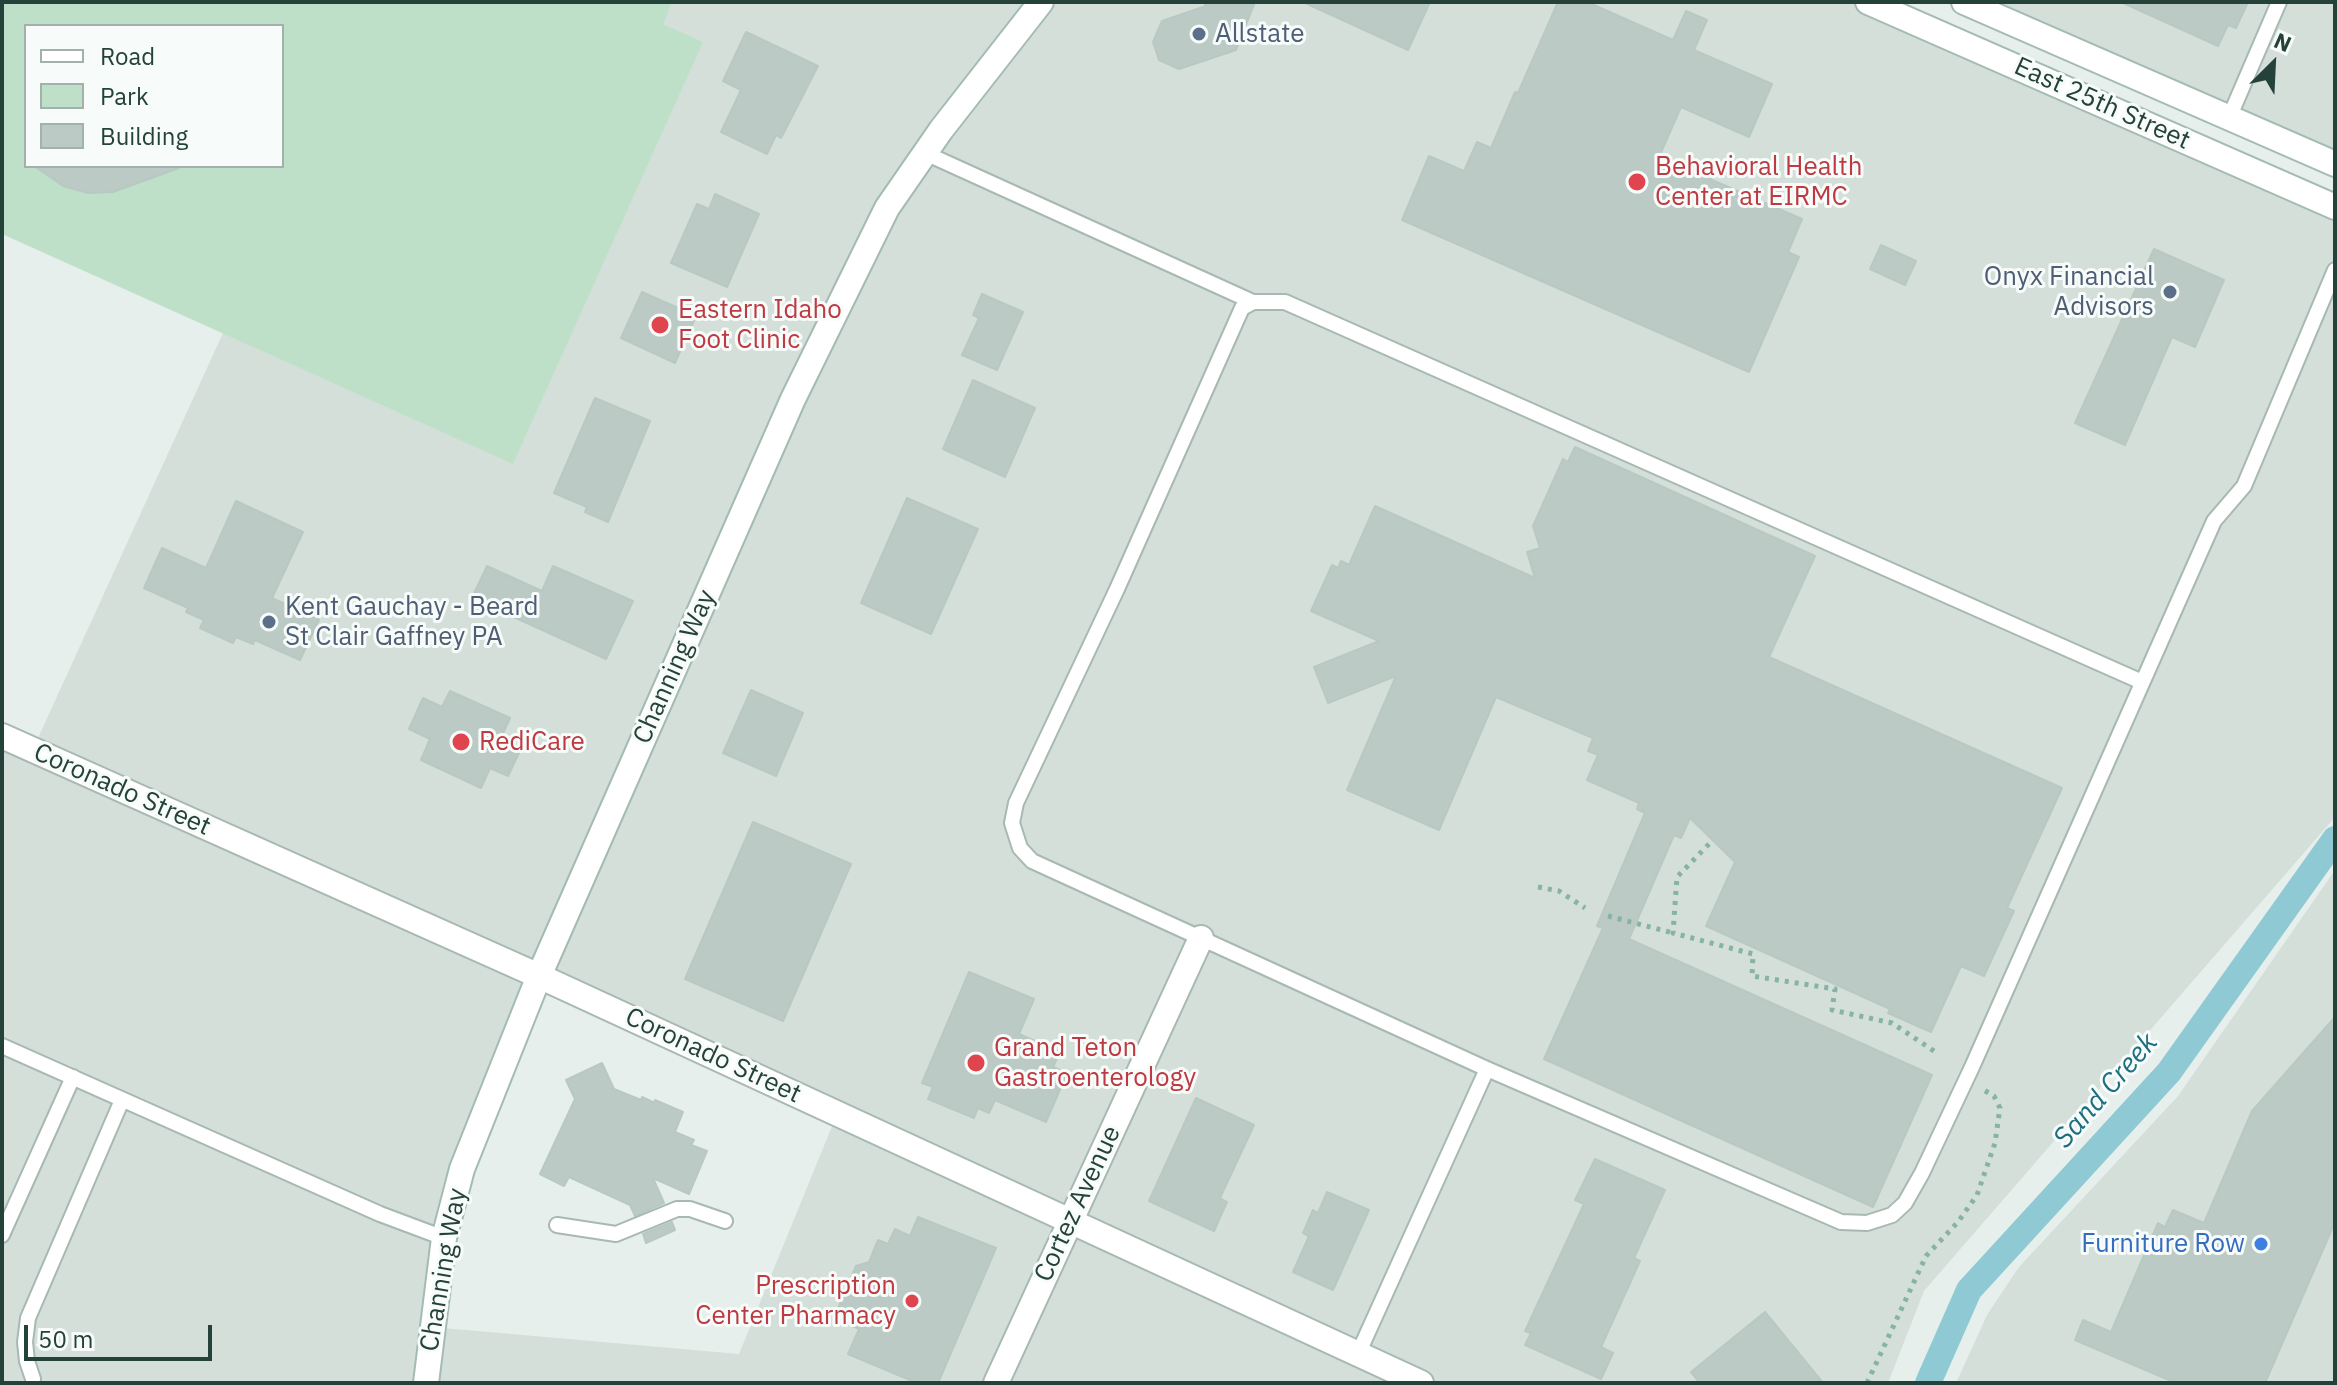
<!DOCTYPE html>
<style>
body{margin:0}
#map{position:relative;width:2337px;height:1385px;overflow:hidden;background:#e6efeb;font-family:"IBM Plex Sans",sans-serif}
canvas{display:block}
.frame{position:absolute;inset:0;border:4px solid #24423a;pointer-events:none}
.legend{position:absolute;left:24px;top:24px;width:260px;height:144px;box-sizing:border-box;background:#f7fbf9;border:2px solid #a3b1ad;margin:0;padding:10px 14px;list-style:none;font-size:24px;color:#24423a}
.legend li{display:flex;align-items:center;gap:16px;height:40px}
.legend b{width:40px;border:2px solid #a3b1ad}
.north{position:absolute;left:2233px;top:24px;width:80px;height:80px;-webkit-text-stroke:6px #f7fbf9;paint-order:stroke;rotate:24deg;font-size:22px;font-weight:700;line-height:32px;text-align:center;color:#24423a}
.north::after{content:'';display:block;margin:auto;width:28px;height:36px;background:#24423a;clip-path:polygon(50% 0,100% 100%,50% 72%,0 100%)}
.scale{position:absolute;left:24px;top:1325px;width:188px;height:36px;box-sizing:border-box;border:4px solid #24423a;border-top:0;padding-left:10px;font-size:24px;line-height:28px;white-space:nowrap;color:#24423a;-webkit-text-stroke:6px #f7fbf9;paint-order:stroke}
</style>
<div id="map">
<canvas width="2337" height="1385"></canvas>
<div class="frame"></div>
<ul class="legend">
<li><b style="height:10px;background:#fff"></b>Road</li>
<li><b style="height:22px;background:#bfe0c8"></b>Park</li>
<li><b style="height:22px;background:#bbcac4"></b>Building</li>
</ul>
<div class="north">N</div>
<div class="scale">50 m</div>
</div>
<script>
const ctx = document.querySelector('canvas').getContext('2d');
ctx.lineJoin = 'round';
function paint(path, color) { ctx.fillStyle = color; ctx.fill(path, 'evenodd'); }
const toPath = rows => new Path2D(rows.map(r => 'M' + r).join(''));
function stroke(path, color, width, dash) { ctx.strokeStyle = color; ctx.lineWidth = width; ctx.lineCap = dash ? 'butt' : 'round'; ctx.setLineDash(dash || []); ctx.stroke(path); }
function label(font, color, halo, rows, align = 'center') {
  ctx.font = font + ' "IBM Plex Sans",sans-serif'; ctx.lineWidth = 6; ctx.setLineDash([]); ctx.textBaseline = 'middle'; ctx.strokeStyle = halo; ctx.fillStyle = color; for (const [text, x, y, turn = 0] of rows) {
    ctx.save(); ctx.translate(x, y); ctx.rotate((+turn || 0) * Math.PI / 180); ctx.textAlign = isNaN(turn) ? turn : align; if (halo) ctx.strokeText(text, 0, 0); ctx.fillText(text, 0, 0); ctx.restore();
  }
}
paint(toPath([
 [672,2,1869,2,2335,207,2335,817,1924,1291,1888,1383,2,1383,2,735,33,749,223,333,513,463,702,42,662,24],
 [539,977,837,1114,739,1354,432,1327,462,1169],
 [1965,2,2335,2,2335,164],
 [2335,870,2335,1383,1956,1383,1987,1315,2019,1267,2178,1096]
]), '#d4dfda');
paint(toPath([
 [2,2,672,2,663,24,703,42,513,464,2,234],
 [26,26,282,26,282,166,26,166]
]), '#bfe0c8');
stroke(toPath([
 [1928,1383,1969,1290,2169,1072,2335,839]
]), '#8ec9d4', 26);
const building = toPath([
 [1204,2,1255,2,1236,50,1179,69,1159,60,1153,42,1162,21,1206,6,1204,2],
 [1303,2,1430,2,1408,50,1303,2],
 [1558,2,1587,2,1673,40,1686,11,1707,20,1694,50,1772,84,1749,137,1681,107,1659,157,1802,219,1788,252,1799,257,1749,372,1402,220,1429,156,1464,171,1477,142,1491,148,1515,92,1518,93,1558,2],
 [2121,2,2248,2,2236,28,2228,25,2218,46,2121,2],
 [746,32,818,66,781,138,776,135,767,154,721,132,741,90,723,81,746,32],
 [34,166,179,166,179,168,113,192,88,193,63,186,34,166],
 [715,194,759,214,727,287,671,263,697,204,709,209,715,194],
 [1881,245,1916,261,1905,285,1870,269,1881,245],
 [2154,249,2224,280,2195,347,2172,337,2125,445,2075,423,2154,249],
 [642,292,696,316,675,363,621,338,642,292],
 [982,294,1023,312,997,370,962,355,979,318,973,315,982,294],
 [973,380,1035,408,1005,477,943,449,973,380],
 [595,398,650,421,608,522,585,512,587,507,554,493,595,398],
 [1575,447,1815,556,1769,657,2062,788,2007,908,2014,911,1984,976,1961,966,1931,1032,1888,1013,1890,1009,1706,926,1735,862,1690,818,1681,838,1674,835,1629,939,1932,1075,1873,1207,1544,1059,1603,928,1597,926,1645,813,1637,809,1639,803,1587,780,1598,755,1588,751,1593,738,1496,697,1439,830,1347,790,1396,676,1328,703,1314,667,1379,641,1311,611,1332,565,1338,568,1341,561,1349,565,1375,506,1535,578,1527,552,1540,548,1533,526,1563,459,1568,462,1575,447],
 [907,498,978,529,931,634,861,603,907,498],
 [236,501,303,532,272,598,319,620,300,660,255,640,253,644,236,637,233,643,200,628,204,620,186,612,188,608,144,588,162,548,206,568,236,501],
 [487,566,542,591,553,566,633,601,606,659,472,598,487,566],
 [751,690,803,713,776,776,723,753,751,690],
 [450,691,510,718,500,740,521,749,508,776,490,768,481,788,421,760,430,739,409,729,423,698,442,707,450,691],
 [753,822,851,864,783,1021,685,979,753,822],
 [969,972,1034,999,1019,1034,1060,1052,1053,1067,1067,1073,1046,1122,995,1100,989,1113,978,1108,974,1118,928,1099,933,1087,922,1083,969,972],
 [2335,1017,2335,1222,2265,1383,2176,1383,2075,1340,2083,1320,2111,1332,2158,1223,2165,1227,2173,1210,2204,1223,2252,1111,2335,1017],
 [602,1063,614,1089,641,1100,642,1097,655,1103,655,1100,683,1112,675,1132,694,1140,691,1145,707,1151,689,1194,653,1178,664,1203,635,1216,630,1205,569,1177,564,1186,540,1174,575,1099,566,1080,602,1063],
 [1196,1098,1254,1125,1220,1198,1227,1202,1214,1231,1149,1201,1196,1098],
 [1595,1159,1665,1190,1634,1258,1640,1261,1601,1347,1613,1353,1601,1379,1525,1345,1531,1333,1525,1331,1584,1204,1575,1200,1595,1159],
 [1327,1192,1369,1210,1333,1290,1293,1272,1309,1236,1303,1233,1313,1210,1318,1213,1327,1192],
 [918,1217,996,1248,938,1383,917,1383,848,1354,859,1329,834,1318,856,1266,869,1262,878,1240,888,1244,895,1229,910,1236,918,1217],
 [672,1222,675,1230,646,1243,643,1234,672,1222],
 [1765,1312,1823,1383,1700,1383,1691,1372,1765,1312]
]);
paint(building, '#bbcac4');
stroke(building, '#b8c9c2', 2);
const lane = toPath([
 [2229,118,2279,2],
 [925,153,1253,302],
 [2142,682,1285,302,1253,302,1242,308,1117,589,1016,803,1012,823,1020,848,1032,861,1487,1069,1841,1222,1867,1223,1892,1215,1905,1203,1922,1173,1972,1067,2214,521,2244,486,2335,270],
 [2,1046,380,1214,444,1238],
 [557,1225,616,1234,677,1209,690,1209,725,1221],
 [2,1235,73,1077],
 [1358,1354,1487,1069],
 [33,1379,27,1361,25,1342,28,1318,122,1100]
]);
const street = toPath([
 [2,736,539,976,1421,1383],
 [996,1383,1201,938]
]);
const secondary = toPath([
 [1868,2,2335,207],
 [1964,2,2335,164],
 [426,1383,444,1238,462,1169,539,976,793,399,887,208,941,130,1041,2]
]);
stroke(lane, '#a8b8b2', 18);
stroke(street, '#a8b8b2', 28);
stroke(secondary, '#a4bbb3', 28);
stroke(toPath([
 [1709,844,1677,877,1673,933,1753,954,1752,976,1835,989,1832,1010,1892,1023,1934,1051],
 [1538,887,1559,891,1585,908],
 [1608,916,1673,933],
 [1867,1383,1926,1256,1958,1222,1977,1195,1995,1143,2000,1108,1994,1096,1982,1089]
]), '#86b3a5', 5, [4, 6]);
stroke(lane, '#fff', 14);
stroke(street, '#fff', 24);
stroke(secondary, '#fff', 24);
for (const [x, y, r, color] of [
 [1199,34,8,"#5c6f8a"],
 [1637,182,10,"#e0444e"],
 [2170,292,8,"#5c6f8a"],
 [660,325,10,"#e0444e"],
 [269,622,8,"#5c6f8a"],
 [461,742,10,"#e0444e"],
 [976,1063,10,"#e0444e"],
 [2261,1244,8,"#3f7fe0"],
 [912,1301,8,"#e0444e"]
]) { const dot = new Path2D(); dot.arc(x, y, r, 0, 2 * Math.PI); ctx.fillStyle = color; ctx.fill(dot); stroke(dot, '#f7fbf9', 3); }
label('26px', '#4e5e75', '#f7fbf9', [
 ["Allstate",1215,34],
 ["Onyx Financial",2154,277,"right"],
 ["Advisors",2154,307,"right"],
 ["Kent Gauchay - Beard",285,607],
 ["St Clair Gaffney PA",285,637]
], 'left');
label('26px', '#24423a', '#f7fbf9', [
 ["East 25th Street",2102,104,24],
 ["Channing Way",675,667,-66],
 ["Coronado Street",122,790,24],
 ["Coronado Street",713,1056,25],
 ["Cortez Avenue",1078,1204,-65],
 ["Channing Way",444,1270,-80]
]);
label('26px', '#be3a42', '#f7fbf9', [
 ["Behavioral Health",1655,167],
 ["Center at EIRMC",1655,197],
 ["Eastern Idaho",678,310],
 ["Foot Clinic",678,340],
 ["RediCare",479,742],
 ["Grand Teton",994,1048],
 ["Gastroenterology",994,1078],
 ["Prescription",896,1286,"right"],
 ["Center Pharmacy",896,1316,"right"]
], 'left');
label('26px', '#366cbe', '#f7fbf9', [
 ["Furniture Row",2245,1244]
], 'right');
label('italic 28px', '#1c6f80', '#f7fbf9', [
 ["Sand Creek",2106,1091,-49]
]);
</script>
